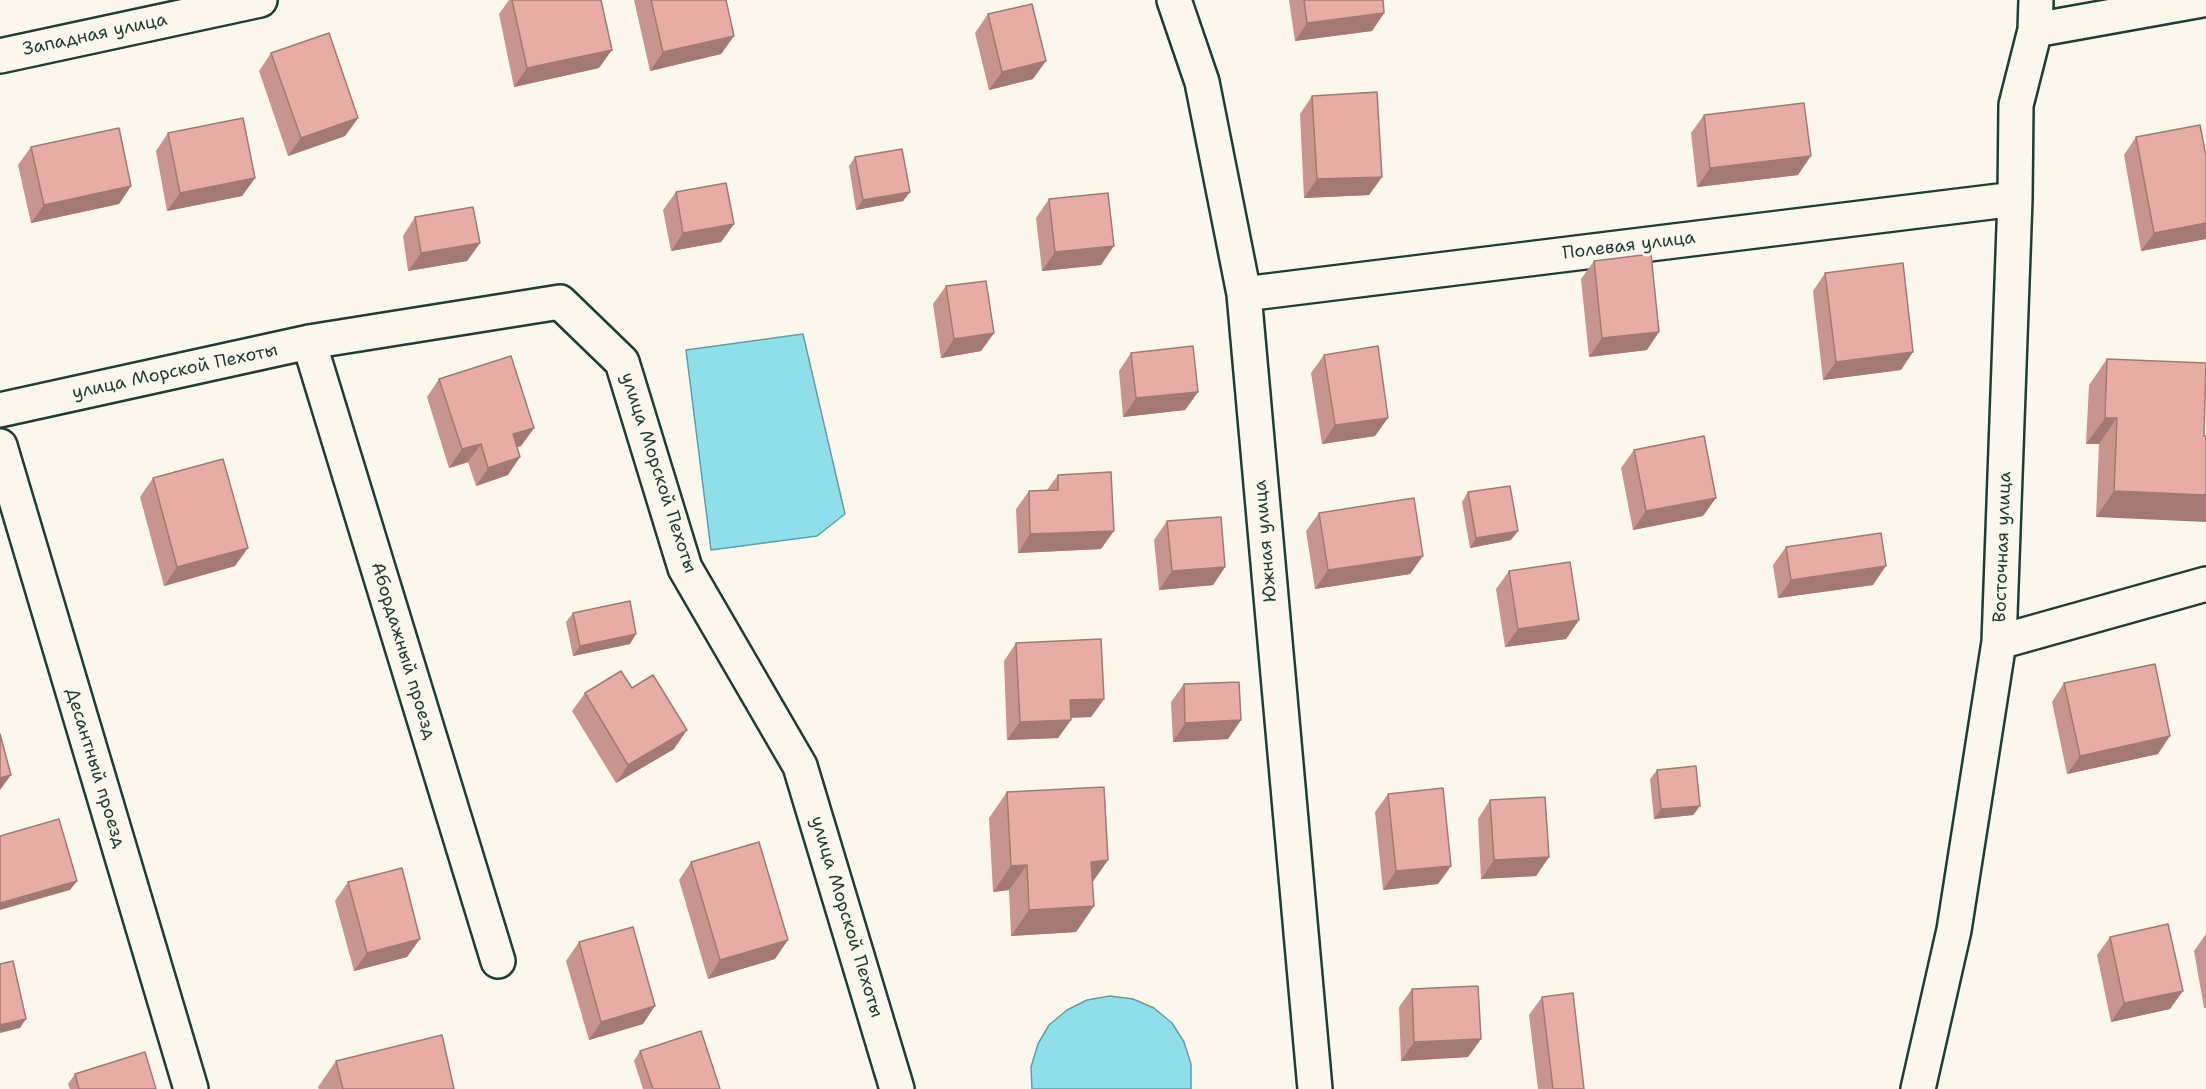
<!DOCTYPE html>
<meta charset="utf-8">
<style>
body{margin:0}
canvas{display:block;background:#fbf7ec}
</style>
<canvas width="2206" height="1089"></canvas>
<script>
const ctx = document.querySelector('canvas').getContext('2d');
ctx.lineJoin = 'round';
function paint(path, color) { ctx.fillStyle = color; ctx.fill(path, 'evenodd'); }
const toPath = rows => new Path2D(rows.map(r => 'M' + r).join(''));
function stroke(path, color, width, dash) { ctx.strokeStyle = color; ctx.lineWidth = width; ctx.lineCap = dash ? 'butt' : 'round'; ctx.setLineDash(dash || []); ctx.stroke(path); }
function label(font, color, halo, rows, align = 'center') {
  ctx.font = font + ' "Shantell Sans",sans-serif'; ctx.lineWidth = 6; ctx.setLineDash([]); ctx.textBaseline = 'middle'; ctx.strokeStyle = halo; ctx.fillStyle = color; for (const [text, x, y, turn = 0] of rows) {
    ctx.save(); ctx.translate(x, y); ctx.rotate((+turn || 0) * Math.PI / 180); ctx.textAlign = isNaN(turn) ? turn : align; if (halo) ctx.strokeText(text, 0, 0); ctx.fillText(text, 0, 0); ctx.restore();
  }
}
const water = toPath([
 [803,334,845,514,817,536,711,550,686,350,803,334],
 [1110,996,1133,999,1154,1008,1172,1023,1184,1042,1191,1064,1191,1089,1032,1089,1031,1067,1038,1044,1049,1025,1067,1010,1087,1000,1110,996]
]);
paint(water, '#8fdfeb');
stroke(water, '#629ea2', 1.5);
const minor = toPath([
 [1174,0,1202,82,1244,294,1315,1089],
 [2035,30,2202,0],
 [0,56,260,0],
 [1244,294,2015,199],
 [309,342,498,961],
 [0,410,309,342,560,302,622,362,685,568,800,766,897,1089],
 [0,446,191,1089],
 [1999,642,2206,584],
 [1918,1089,1954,930,1999,642,2015,199,2016,105,2035,30,2036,0]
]);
stroke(minor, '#1f3d34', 38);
stroke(minor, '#fbf7ec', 33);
paint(toPath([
 [509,0,601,0,599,68,514,87,499,14],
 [634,0,726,0,734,36,721,54,650,71],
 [1289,0,1383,0,1384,13,1372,31,1295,41],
 [988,14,1033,79,989,90,975,33],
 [271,53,358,118,345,136,288,156,259,71],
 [1312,96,1382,177,1369,195,1304,198,1300,114],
 [1704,115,1798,175,1697,187,1691,133],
 [168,133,255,178,242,196,167,211,156,151],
 [2136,137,2206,156,2206,239,2141,251,2124,155],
 [31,147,131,186,119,204,31,223,18,165],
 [855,157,910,192,903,201,856,210,849,166],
 [676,192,734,224,721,242,671,251,663,210],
 [1049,199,1101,265,1042,271,1036,218],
 [415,217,480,243,467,261,408,271,403,236],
 [1594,261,1647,350,1589,357,1581,279],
 [1825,273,1901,370,1823,380,1813,291],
 [946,286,994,333,981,351,941,358,933,304],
 [1131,353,1198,392,1185,410,1123,417,1119,371],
 [1324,355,1375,436,1322,444,1311,373],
 [2107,359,2204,436,2096,517,2099,444,2086,444,2089,385],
 [439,379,534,428,521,446,517,447,508,475,476,486,468,462,449,468,427,397],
 [1634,450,1703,516,1633,530,1621,468],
 [1058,475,1101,549,1018,553,1016,509,1029,491,1047,490],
 [153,478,235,566,164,586,140,497],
 [1468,492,1511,540,1470,548,1462,502],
 [1319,513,1423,556,1410,574,1315,589,1306,531],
 [1167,521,1225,567,1213,585,1159,590,1154,540],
 [1786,547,1873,585,1778,598,1773,565],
 [1509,571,1579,620,1566,639,1505,647,1496,589],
 [573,613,630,644,573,656,566,622],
 [1016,643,1104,699,1091,717,1071,718,1071,720,1058,738,1007,740,1004,661],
 [2064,683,2158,754,2067,774,2052,702],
 [1184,684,1241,720,1228,739,1173,742,1171,702],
 [632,688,674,749,616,783,572,711,585,693],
 [1657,770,1700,806,1693,815,1654,819,1650,779],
 [1007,792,1108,860,1092,882,1094,906,1076,932,1011,936,1009,890,993,892,989,818],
 [1388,794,1451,866,1438,884,1383,890,1375,812],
 [1490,800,1549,857,1536,876,1481,879,1478,819],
 [691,862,775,959,708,979,679,880],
 [348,882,407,957,354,971,335,901],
 [2206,934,2206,1008,2204,1008,2194,951],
 [2110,937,2170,1009,2111,1022,2097,955],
 [579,942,643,1024,589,1040,566,961],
 [1412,989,1481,1039,1468,1057,1401,1061,1399,1007],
 [1542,997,1584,1089,1538,1089,1529,1015],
 [640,1051,720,1089,643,1089,634,1061],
 [336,1061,454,1089,319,1089,318,1087],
 [75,1074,156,1089,70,1089,68,1084]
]), '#c7958d');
paint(toPath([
 [1384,13,1372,31,1295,41,1307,23],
 [734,36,721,54,650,71,663,52],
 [612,50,599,68,514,87,527,68],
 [1046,61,1033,79,989,90,1002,72],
 [358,118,345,136,288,156,301,138],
 [1811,156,1798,175,1697,187,1710,168],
 [1382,177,1369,195,1304,198,1317,179],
 [255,178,242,196,167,211,180,193],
 [131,186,119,204,31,223,44,205],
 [910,192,903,201,856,210,863,200],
 [2206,223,2206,239,2141,251,2154,233],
 [734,224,721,242,671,251,683,233],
 [480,243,467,261,408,271,421,253],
 [1114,246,1101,265,1042,271,1055,252],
 [1659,332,1647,350,1589,357,1602,338],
 [994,333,981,351,941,358,954,339],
 [1913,352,1901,370,1823,380,1836,362],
 [1198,392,1185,410,1123,417,1136,398],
 [1388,418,1375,436,1322,444,1335,425],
 [2105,418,2117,418,2099,444,2086,444],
 [534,428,521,446,501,452,513,434],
 [481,444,468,462,449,468,462,449],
 [520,457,508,475,476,486,488,468],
 [2114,491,2206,495,2206,522,2096,517],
 [1716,498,1703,516,1633,530,1646,511],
 [1114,531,1101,549,1018,553,1030,534],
 [1518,531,1511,540,1470,548,1476,538],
 [248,548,235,566,164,586,177,567],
 [1423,556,1410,574,1315,589,1328,570],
 [1886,566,1873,585,1778,598,1791,580],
 [1225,567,1213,585,1159,590,1172,571],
 [1579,620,1566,639,1505,647,1518,629],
 [636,634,630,644,573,656,580,646],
 [1104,699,1091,717,1057,718,1070,700],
 [1071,720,1058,738,1007,740,1020,722],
 [1241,720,1228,739,1173,742,1185,723],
 [687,730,674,749,616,783,628,765],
 [2170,736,2158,754,2067,774,2080,756],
 [11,775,0,790,0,778],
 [1700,806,1693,815,1654,819,1661,809],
 [1549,857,1536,876,1481,879,1494,860],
 [1108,860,1090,886,1091,862],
 [1027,865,1009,890,993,892,1011,866],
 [1451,866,1438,884,1383,890,1396,871],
 [77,881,70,890,0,910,0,903],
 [1094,906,1076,932,1011,936,1029,910],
 [420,939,407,957,354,971,367,953],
 [788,940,775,959,708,979,720,960],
 [2183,991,2170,1009,2111,1022,2124,1003],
 [655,1006,643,1024,589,1040,601,1022],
 [26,1019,20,1028,0,1033,0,1025],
 [1481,1039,1468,1057,1401,1061,1414,1042]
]), '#a27973');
const building = toPath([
 [512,0,601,0,612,50,527,68,512,0],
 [651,0,726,0,734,36,663,52,651,0],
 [1304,0,1383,0,1384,13,1307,23,1304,0],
 [1032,4,1046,61,1002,72,988,14,1032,4],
 [329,33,358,118,301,138,271,53,329,33],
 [1377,92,1382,177,1317,179,1312,96,1377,92],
 [1804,103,1811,156,1710,168,1704,115,1804,103],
 [243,118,255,178,180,193,168,133,243,118],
 [2200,125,2206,156,2206,223,2154,233,2136,137,2200,125],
 [119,128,131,186,44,205,31,147,119,128],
 [902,149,910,192,863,200,855,157,902,149],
 [726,183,734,224,683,233,676,192,726,183],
 [1108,193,1114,246,1055,252,1049,199,1108,193],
 [473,207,480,243,421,253,415,217,473,207],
 [1651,254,1659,332,1602,338,1594,261,1651,254],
 [1903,263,1913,352,1836,362,1825,273,1903,263],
 [986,281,994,333,954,339,946,286,986,281],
 [1193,346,1198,392,1136,398,1131,353,1193,346],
 [1378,346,1388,418,1335,425,1324,355,1378,346],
 [511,356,534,428,513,434,520,457,488,468,481,444,462,449,439,379,511,356],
 [2107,359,2206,363,2204,436,2206,436,2206,495,2114,491,2117,418,2105,418,2107,359],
 [1704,436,1716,498,1646,511,1634,450,1704,436],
 [223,459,248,548,177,567,153,478,223,459],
 [1111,472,1114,531,1030,534,1029,491,1058,490,1058,475,1111,472],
 [1510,486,1518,531,1476,538,1468,492,1510,486],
 [1414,498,1423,556,1328,570,1319,513,1414,498],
 [1221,517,1225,567,1172,571,1167,521,1221,517],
 [1881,533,1886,566,1791,580,1786,547,1881,533],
 [1570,562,1579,620,1518,629,1509,571,1570,562],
 [630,601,636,634,580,646,573,613,630,601],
 [1101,639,1104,699,1070,700,1071,720,1020,722,1016,643,1101,639],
 [2155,664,2170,736,2080,756,2064,683,2155,664],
 [621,671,632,688,653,675,687,730,628,765,585,693,621,671],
 [1239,682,1241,720,1185,723,1184,684,1239,682],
 [0,734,11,775,0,778,0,734],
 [1696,766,1700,806,1661,809,1657,770,1696,766],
 [1104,787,1108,860,1091,862,1094,906,1029,910,1027,865,1011,866,1007,792,1104,787],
 [1443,788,1451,866,1396,871,1388,794,1443,788],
 [1545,797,1549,857,1494,860,1490,800,1545,797],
 [59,819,77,881,0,903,0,836,59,819],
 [759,842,788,940,720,960,691,862,759,842],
 [402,868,420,939,367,953,348,882,402,868],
 [2168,924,2183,991,2124,1003,2110,937,2168,924],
 [633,927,655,1006,601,1022,579,942,633,927],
 [13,961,26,1019,0,1025,0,964,13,961],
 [1478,986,1481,1039,1414,1042,1412,989,1478,986],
 [1573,993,1584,1089,1553,1089,1542,997,1573,993],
 [701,1031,720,1089,653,1089,640,1051,701,1031],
 [442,1035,454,1089,343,1089,336,1061,442,1035],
 [145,1052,156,1089,79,1089,75,1074,145,1052]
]);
paint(building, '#e7ada4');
stroke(building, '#a27973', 1.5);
label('18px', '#1f3d34', '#fbf7ec', [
 ["Западная улица",95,35,-12],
 ["Полевая улица",1629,246,-7],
 ["улица Морской Пехоты",175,372,-12],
 ["улица Морской Пехоты",658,473,72],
 ["Южная улица",1266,541,-95],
 ["Восточная улица",2003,547,-88],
 ["Абордажный проезд",403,651,73],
 ["Десантный проезд",95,768,73],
 ["улица Морской Пехоты",846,917,73]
]);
</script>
